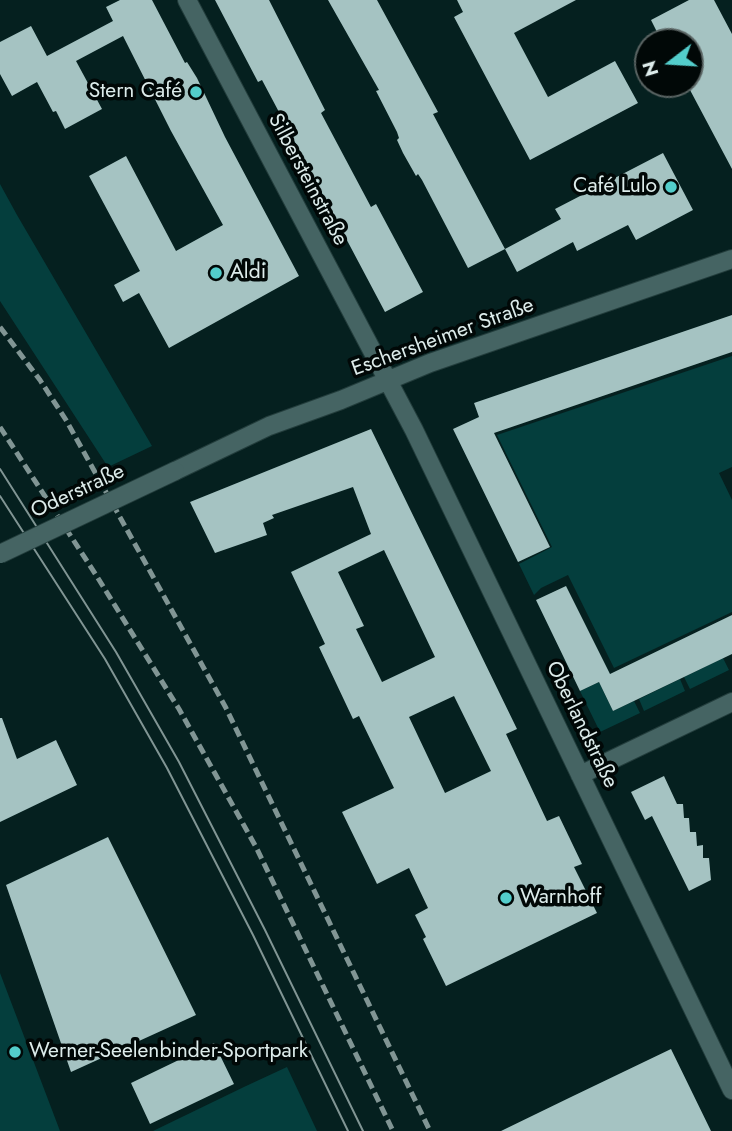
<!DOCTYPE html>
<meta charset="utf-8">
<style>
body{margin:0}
#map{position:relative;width:732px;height:1131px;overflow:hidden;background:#05201f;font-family:Jost,sans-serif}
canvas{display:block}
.north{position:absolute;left:634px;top:28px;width:70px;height:70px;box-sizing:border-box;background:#010807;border:2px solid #596362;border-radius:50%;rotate:253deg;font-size:19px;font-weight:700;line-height:28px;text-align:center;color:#ddeceb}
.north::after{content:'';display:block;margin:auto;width:24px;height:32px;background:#53cdcb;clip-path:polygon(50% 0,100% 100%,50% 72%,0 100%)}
</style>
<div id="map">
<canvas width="732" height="1131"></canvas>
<div class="north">N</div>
</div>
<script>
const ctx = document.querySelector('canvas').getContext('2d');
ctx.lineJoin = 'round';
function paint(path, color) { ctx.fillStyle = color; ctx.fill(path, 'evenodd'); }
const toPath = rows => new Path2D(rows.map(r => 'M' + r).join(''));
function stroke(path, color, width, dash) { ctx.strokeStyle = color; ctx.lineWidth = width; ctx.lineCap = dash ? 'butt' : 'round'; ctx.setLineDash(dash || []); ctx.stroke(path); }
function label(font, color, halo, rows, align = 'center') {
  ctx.font = font + ' Jost,sans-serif'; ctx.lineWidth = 7; ctx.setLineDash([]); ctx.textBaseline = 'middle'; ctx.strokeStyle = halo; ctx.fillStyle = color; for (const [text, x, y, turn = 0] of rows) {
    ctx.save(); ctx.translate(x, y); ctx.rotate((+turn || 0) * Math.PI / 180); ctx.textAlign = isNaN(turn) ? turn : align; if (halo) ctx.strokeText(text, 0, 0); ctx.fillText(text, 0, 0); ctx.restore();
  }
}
paint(toPath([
 [0,184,17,215,152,446,108,467,0,301],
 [732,356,732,467,719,473,732,500,732,612,614,668,568,575,541,588,534,595,519,564,552,547,497,435],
 [723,658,729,670,690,689,684,677],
 [680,679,685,691,644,711,639,699],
 [599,682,613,711,634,701,640,713,600,732,580,691],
 [0,973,60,1131,0,1131],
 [287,1067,317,1131,153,1131,246,1086]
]), '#043e3d');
paint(toPath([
 [120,0,152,0,185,63,187,62,197,78,225,137,299,276,169,348,139,293,123,302,114,285,140,271,89,176,126,156,176,251,223,225,171,131,123,36,76,61,102,109,65,129,56,111,53,112,37,82,12,96,0,74,0,42,31,26,47,56,113,21,106,7],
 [215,0,269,0,325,110,321,113,371,207,376,204,423,292,385,312,262,80,258,82],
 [328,0,377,0,438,112,433,114,505,249,561,219,555,209,663,153,693,210,636,240,628,225,577,251,573,242,517,272,505,249,468,268,422,180,418,174,416,176,403,153,397,140,399,138,397,132,376,91,379,90],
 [457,0,576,0,514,33,548,97,615,61,638,103,530,160,454,17,463,12],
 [689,0,714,0,732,34,732,169,690,90,690,42,662,42,651,20],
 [732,315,732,352,494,433,550,547,518,562,453,429,479,417,474,403],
 [371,429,517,729,506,734,547,821,559,816,582,864,574,867,597,913,446,986,423,939,426,937,415,915,428,908,409,868,377,884,342,812,394,788,359,716,353,719,319,647,325,644,291,572,371,534,353,487,272,515,274,518,263,523,267,535,215,553,190,502],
 [384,550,435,657,382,682,356,629,364,626,338,572],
 [454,696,491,771,445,793,409,717],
 [566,586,610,674,732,615,732,654,613,711,599,682,580,691,536,600],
 [0,718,2,718,17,759,56,740,77,785,0,822],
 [664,776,677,804,683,804,684,818,689,818,690,832,696,832,697,846,703,845,703,858,709,858,711,880,689,891,652,816,645,820,631,792],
 [108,837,196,1015,71,1072,6,885],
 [214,1043,234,1084,150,1124,131,1083],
 [671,1049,711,1131,501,1131,571,1097]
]), '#a5c3c2');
const minor = toPath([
 [187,0,414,430,732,1090],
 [175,471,269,426,341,400,430,363,732,259],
 [580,775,732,702]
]);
stroke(minor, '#233d3c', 20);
stroke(minor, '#456463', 18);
stroke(toPath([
 [0,469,116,652,179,762,265,930,363,1131],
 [0,496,105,659,167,768,253,935,348,1131]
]), '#819594', 2);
stroke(toPath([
 [0,327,40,380,66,420,226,708,430,1131],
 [0,427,96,575,179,709,256,847,393,1131]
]), '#819594', 5, [10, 5]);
const minorBridge = toPath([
 [0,554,175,471]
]);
stroke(minorBridge, '#233d3c', 20, []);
stroke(minorBridge, '#456463', 18);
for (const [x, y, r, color] of [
 [196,92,7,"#53cdcb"],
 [671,187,7,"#53cdcb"],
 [216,273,7,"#53cdcb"],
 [506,898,7,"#53cdcb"],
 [15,1052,7,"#53cdcb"]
]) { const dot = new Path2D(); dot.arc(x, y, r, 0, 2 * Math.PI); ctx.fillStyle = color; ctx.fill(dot); stroke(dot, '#010807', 2.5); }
label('21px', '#ddeceb', '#010807', [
 ["Stern Café",182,92,"right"],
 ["Café Lulo",657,187,"right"],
 ["Aldi",230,273],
 ["Warnhoff",520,898],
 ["Werner-Seelenbinder-Sportpark",29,1052]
], 'left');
label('21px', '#ddeceb', '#010807', [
 ["Silbersteinstraße",307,180,62],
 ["Eschersheimer Straße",443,338,-20],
 ["Oderstraße",78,492,-25],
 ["Oberlandstraße",581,725,64]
]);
</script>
